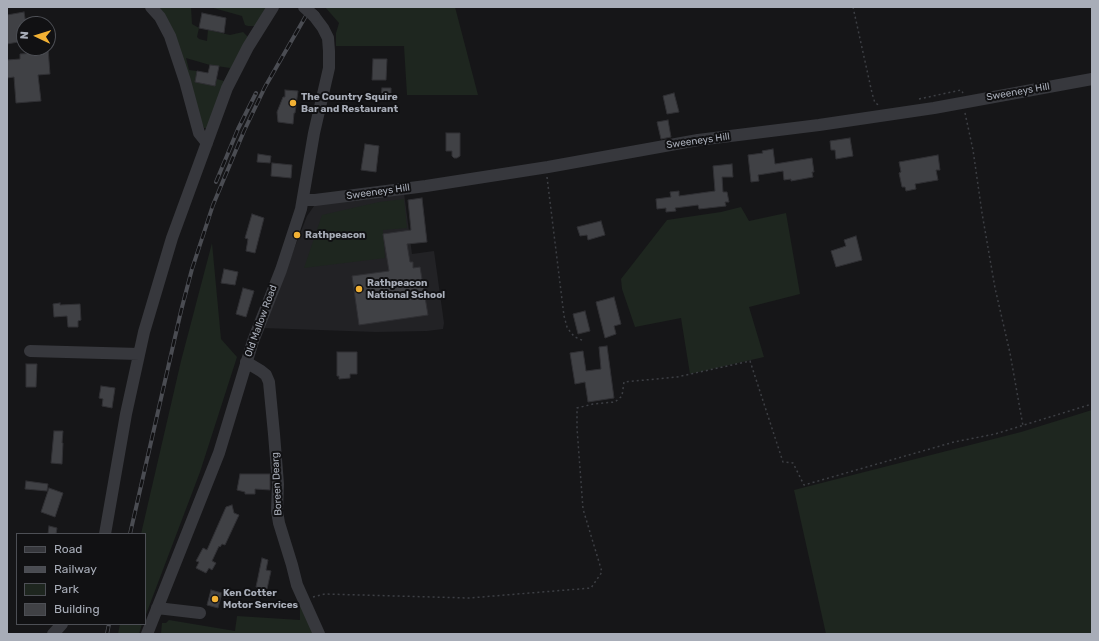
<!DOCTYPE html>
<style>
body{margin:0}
#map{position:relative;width:1099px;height:641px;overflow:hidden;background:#161618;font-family:Rubik,sans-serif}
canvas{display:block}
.frame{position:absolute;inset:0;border:8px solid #a8adb8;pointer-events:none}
.legend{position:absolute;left:16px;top:533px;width:130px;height:92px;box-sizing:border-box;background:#111113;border:1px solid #4d4f55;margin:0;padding:5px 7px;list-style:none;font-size:12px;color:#a8adb8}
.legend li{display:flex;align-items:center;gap:8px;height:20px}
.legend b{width:20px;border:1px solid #4d4f55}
.north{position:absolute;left:16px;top:16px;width:40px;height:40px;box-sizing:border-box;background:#111113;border:1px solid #4d4f55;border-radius:50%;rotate:274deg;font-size:11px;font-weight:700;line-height:16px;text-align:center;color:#a8adb8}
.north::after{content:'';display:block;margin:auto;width:14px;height:18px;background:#f2b134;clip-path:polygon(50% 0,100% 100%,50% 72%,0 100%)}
</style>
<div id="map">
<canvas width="1099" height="641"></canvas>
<div class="frame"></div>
<ul class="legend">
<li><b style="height:5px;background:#37383d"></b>Road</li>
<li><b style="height:5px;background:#4a4c52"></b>Railway</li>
<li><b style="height:11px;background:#1e261f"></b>Park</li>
<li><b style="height:11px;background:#404145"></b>Building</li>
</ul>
<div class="north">N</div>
</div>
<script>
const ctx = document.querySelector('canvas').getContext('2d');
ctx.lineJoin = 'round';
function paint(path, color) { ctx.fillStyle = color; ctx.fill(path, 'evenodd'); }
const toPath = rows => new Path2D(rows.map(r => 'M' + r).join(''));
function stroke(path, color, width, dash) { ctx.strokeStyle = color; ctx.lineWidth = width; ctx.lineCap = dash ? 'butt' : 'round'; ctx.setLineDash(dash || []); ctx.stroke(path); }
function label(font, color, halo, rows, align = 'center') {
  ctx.font = font + ' Rubik,sans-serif'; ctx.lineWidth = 4; ctx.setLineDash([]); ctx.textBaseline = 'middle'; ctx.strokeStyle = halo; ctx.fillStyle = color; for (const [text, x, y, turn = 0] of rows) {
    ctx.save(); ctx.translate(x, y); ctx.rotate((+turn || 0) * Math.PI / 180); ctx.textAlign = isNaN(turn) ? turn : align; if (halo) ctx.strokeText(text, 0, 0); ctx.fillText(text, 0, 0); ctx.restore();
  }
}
paint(toPath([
 [404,193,412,254,434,251,444,323,443,329,427,331,376,332,263,328,307,216,314,206,321,203]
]), '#222225');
paint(toPath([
 [155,7,191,7,192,24,199,28,197,37,199,39,207,41,208,30,230,35,243,32,249,38,207,128,204,128],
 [186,58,210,65,230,68,224,81,217,79,215,85,195,82,197,71,189,70],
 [210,7,269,7,255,26,248,26,245,25,242,16],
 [325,7,455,7,478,95,407,95,404,46,336,46,336,33,339,23],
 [404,199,407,228,383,230,385,258,304,268,322,215,379,202],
 [741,207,749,221,786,213,800,294,749,307,764,357,690,374,681,318,635,327,622,289,621,279,667,220,721,212],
 [212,243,221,339,237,357,200,472,145,617,145,534,141,534,181,361],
 [1092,410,1092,634,826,634,794,490,1021,432],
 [300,605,317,634,161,634,162,623,166,623,169,620,235,631,237,616,300,620],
 [120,624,142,624,139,634,118,634]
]), '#1e261f');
const building = toPath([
 [24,12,26,24,24,24,24,41,7,44,7,15,24,12],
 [202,13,226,18,224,33,199,28,202,13],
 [36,48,48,48,50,74,38,75,41,101,16,103,14,77,7,78,7,60,20,59,20,54,37,53,36,48],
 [373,59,387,59,386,80,372,80,373,59],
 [210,65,219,66,215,86,195,82,197,71,208,73,210,65],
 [382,88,391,88,391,97,381,97,382,88],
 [285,90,298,91,295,113,294,113,293,124,278,122,277,112,283,97,285,97,285,90],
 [674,93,679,112,667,114,663,96,674,93],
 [668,120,671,137,661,139,657,122,668,120],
 [446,133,460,133,460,156,457,158,454,158,452,156,452,151,446,151,446,133],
 [850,138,853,156,836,159,835,150,831,150,830,141,850,138],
 [365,144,379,146,376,172,361,170,365,144],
 [773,149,775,164,812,158,814,172,812,172,813,177,791,181,791,179,784,180,783,171,758,175,759,181,751,182,748,155,763,153,762,151,773,149],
 [258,154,271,156,270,163,257,162,258,154],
 [938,155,940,170,936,170,938,180,915,184,916,189,906,191,905,187,902,187,899,173,901,172,899,162,938,155],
 [272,163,292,165,291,178,271,176,272,163],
 [732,164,733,177,722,177,723,192,727,192,729,202,725,202,726,206,699,209,698,205,675,208,676,211,666,212,666,208,657,209,656,199,671,197,670,192,679,191,679,196,715,191,713,166,732,164],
 [422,198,427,242,407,244,410,262,413,262,413,268,420,267,428,315,359,325,352,276,389,271,383,234,411,230,408,200,422,198],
 [252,214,264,218,255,253,246,251,248,239,245,238,252,214],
 [601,221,605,235,588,240,587,235,580,236,577,227,601,221],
 [856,236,862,260,836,267,831,251,846,246,844,240,856,236],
 [224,269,238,272,235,285,221,283,224,269],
 [243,288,254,291,246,317,236,314,243,288],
 [614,297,621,324,614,326,616,334,605,338,596,302,614,297],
 [60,303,60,305,80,304,81,320,78,321,78,327,68,327,67,316,54,317,53,304,60,303],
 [585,311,590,331,578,334,573,314,585,311],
 [607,346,614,398,588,402,585,382,575,384,570,353,583,351,586,371,601,369,599,347,607,346],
 [337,352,357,352,357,374,350,374,350,378,339,379,339,376,337,376,337,352],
 [26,364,37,364,36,387,26,387,26,364],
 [101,386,115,388,112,408,102,406,103,399,99,398,101,386],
 [54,431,63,431,62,443,63,443,62,464,51,463,54,431],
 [240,474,270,474,270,490,255,489,255,494,245,494,245,492,237,490,240,474],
 [26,481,48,484,47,491,25,489,26,481],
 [49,488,63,493,55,517,41,512,49,488],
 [232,505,234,513,239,515,225,545,222,544,220,547,219,546,212,561,216,563,212,570,209,568,206,573,196,568,199,562,196,561,203,548,207,550,226,507,232,505],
 [49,526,57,528,56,534,48,534,49,526],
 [262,558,268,560,266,570,271,571,267,589,256,587,262,558],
 [211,590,222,593,218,608,207,605,211,590]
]);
paint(building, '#404145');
stroke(building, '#303034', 1);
stroke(toPath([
 [853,7,872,93,875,103,879,105],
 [919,99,961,90,963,93],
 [965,113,973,150,982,213,995,288,1010,353,1023,426],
 [547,177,564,316,567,327,571,333,575,337,584,341],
 [313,597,325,594,469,598,591,588,602,572,583,509,577,428,577,408,593,404,615,402,622,396,624,382,677,377,750,361,783,462,793,463,804,485,954,442,995,434,1092,404]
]), '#3d3f44', 1.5, [2, 3]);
stroke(toPath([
 [151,7,160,17,170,36,185,81,199,133,207,143],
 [303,200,315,200,426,186,548,167,698,140,819,125,934,108,1092,79],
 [30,351,139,354],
 [246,362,261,371,266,375,269,382,274,434,278,484,277,511,279,523,292,565,297,585,319,634],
 [105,534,126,414,144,332,172,238,227,88,248,47,273,7],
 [157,608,200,613],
 [53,634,62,624],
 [147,634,219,453,253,341,281,270,301,209,314,133,329,68,329,51,328,38,323,28,314,16]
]), '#37383d', 12);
const rail = toPath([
 [216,182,238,129,256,93],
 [130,534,181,311,192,269,213,205,244,131,265,87,311,7],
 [107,634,109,624]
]);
stroke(rail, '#4a4c52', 4);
stroke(rail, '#111113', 2.5, [8]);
stroke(toPath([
 [304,7,314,16]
]), '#37383d', 12);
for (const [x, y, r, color] of [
 [293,103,4,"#f2b134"],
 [297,235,4,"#f2b134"],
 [359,289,4,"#f2b134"],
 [215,599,4,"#f2b134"]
]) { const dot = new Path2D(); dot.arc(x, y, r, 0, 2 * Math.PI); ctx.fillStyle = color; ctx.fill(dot); stroke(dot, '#111113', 1.5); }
label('10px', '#a8adb8', '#111113', [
 ["Sweeneys Hill",1018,92,-10],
 ["Sweeneys Hill",698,141,-8],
 ["Sweeneys Hill",378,192,-8],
 ["Old Mallow Road",261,321,-70],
 ["Boreen Dearg",277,484,-93]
]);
label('bold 10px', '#a8adb8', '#111113', [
 ["The Country Squire",301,97],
 ["Bar and Restaurant",301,109],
 ["Rathpeacon",305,235],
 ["Rathpeacon",367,283],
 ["National School",367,295],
 ["Ken Cotter",223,593],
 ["Motor Services",223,605]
], 'left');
</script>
